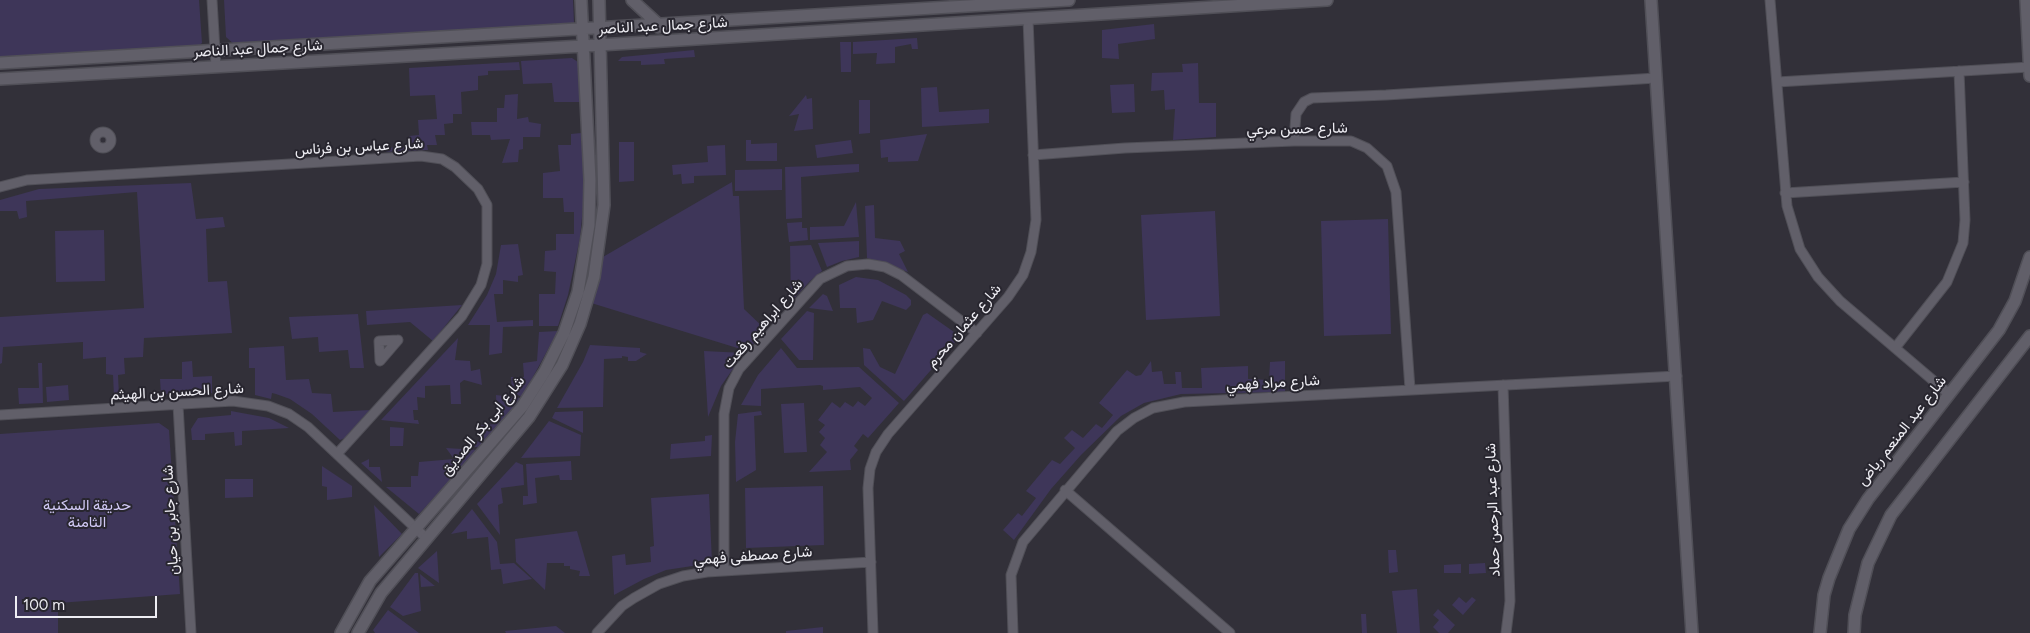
<!DOCTYPE html>
<meta charset="utf-8">
<style>
body{margin:0}
#map{position:relative;width:2030px;height:633px;overflow:hidden;background:#323039;font-family:Figtree,sans-serif}
canvas{display:block}
.scale{position:absolute;left:15px;top:596px;width:142px;height:22px;box-sizing:border-box;border:2px solid #eeedf3;border-top:0;padding-left:6px;font-size:15px;line-height:18px;white-space:nowrap;color:#eeedf3;-webkit-text-stroke:4px #28262f;paint-order:stroke}
</style>
<div id="map">
<canvas width="2030" height="633"></canvas>
<div class="scale">100 m</div>
</div>
<script>
const ctx = document.querySelector('canvas').getContext('2d');
ctx.lineJoin = 'round';
function paint(path, color) { ctx.fillStyle = color; ctx.fill(path, 'evenodd'); }
const toPath = rows => new Path2D(rows.map(r => 'M' + r).join(''));
function stroke(path, color, width, dash) { ctx.strokeStyle = color; ctx.lineWidth = width; ctx.lineCap = dash ? 'butt' : 'round'; ctx.setLineDash(dash || []); ctx.stroke(path); }
function label(font, color, halo, rows, align = 'center') {
  ctx.font = font + ' Figtree,Vazirmatn,sans-serif'; ctx.lineWidth = 4; ctx.setLineDash([]); ctx.textBaseline = 'middle'; ctx.strokeStyle = halo; ctx.fillStyle = color; for (const [text, x, y, turn = 0] of rows) {
    ctx.save(); ctx.translate(x, y); ctx.rotate((+turn || 0) * Math.PI / 180); ctx.textAlign = isNaN(turn) ? turn : align; if (halo) ctx.strokeText(text, 0, 0); ctx.fillText(text, 0, 0); ctx.restore();
  }
}
paint(toPath([
 [0,0,199,0,202,43,197,47,0,60],
 [224,0,573,0,574,23,236,46,226,37],
 [1154,24,1155,39,1118,44,1119,59,1102,58,1102,30],
 [917,38,918,49,912,49,911,44,895,47,895,63,876,64,877,53,853,54,853,42],
 [840,42,851,42,851,72,841,72],
 [694,50,695,57,664,59,665,64,641,65,641,61,618,61,622,57],
 [572,58,578,62,580,70,580,102,554,102,552,83,523,84,521,61],
 [519,62,520,70,488,71,488,75,478,76,478,90,461,92,462,114,453,114,453,123,444,124,445,135,435,135,437,145,427,145,428,150,381,152,380,148,409,147,409,136,419,135,418,120,437,119,435,95,410,96,409,68],
 [1198,63,1199,103,1216,103,1216,137,1173,140,1175,109,1165,110,1164,90,1151,91,1152,73,1183,72,1182,64],
 [1134,84,1135,112,1112,113,1110,85],
 [937,87,939,112,989,109,989,123,922,127,921,88],
 [518,94,517,119,528,117,529,122,541,124,540,137,523,137,523,149,519,150,518,162,502,163,510,139,491,140,490,135,472,135,471,122,497,122,497,108,504,108,505,95],
 [806,95,807,99,812,98,813,129,794,131,799,114,789,116],
 [859,100,870,100,870,133,859,134],
 [581,133,584,176,583,207,580,238,568,295,558,326,539,326,539,294,555,294,556,272,544,271,545,251,556,250,556,234,574,234,574,212,564,212,563,198,543,198,543,173,560,171,558,145,571,145,571,134],
 [927,134,918,161,888,162,888,157,881,158,880,140],
 [598,137,603,182,596,261,732,182,733,196,739,196,744,309,764,328,763,333,747,351,588,302,572,350,557,368,577,322,590,263,598,202],
 [746,140,751,140,751,144,777,143,777,161,746,161],
 [851,140,853,153,817,158,815,145],
 [619,142,634,142,634,181,619,182],
 [725,145,726,175,694,176,694,183,682,184,681,174,673,175,672,165,708,162,707,146],
 [859,164,859,172,801,177,802,218,786,219,785,167],
 [782,169,782,190,735,191,735,170],
 [191,183,196,219,223,217,225,227,206,229,208,282,227,281,232,333,144,338,143,357,124,358,125,374,118,375,119,396,114,396,113,375,106,374,106,357,83,359,83,342,3,347,2,363,0,364,0,317,144,308,137,192,26,201,27,217,19,219,17,211,0,211,0,200,39,189],
 [856,202,859,237,810,240,810,227,844,226],
 [874,205,875,238,900,241,905,251,899,254,908,272,867,258,865,206],
 [1215,211,1220,316,1146,320,1141,215],
 [1388,219,1391,334,1324,336,1321,221],
 [802,222,802,228,807,228,808,240,789,242,787,223],
 [104,230,105,281,56,282,55,231],
 [859,241,859,257,842,261,827,267,818,243],
 [518,244,523,275,518,276,518,282,503,280,503,294,494,294,497,322,533,320,533,326,503,327,502,353,489,355,490,325,468,325,487,295,496,274,501,245],
 [811,245,822,271,810,281,791,302,790,246],
 [856,277,878,280,906,295,911,300,911,305,906,310,882,301,873,320,857,323,856,308,840,308,839,285],
 [823,294,827,296,833,311,809,308],
 [462,305,433,341,410,322,367,325,366,311],
 [807,311,814,313,813,360,799,360,781,339],
 [927,313,954,332,957,340,904,401,864,365,863,348,870,349,880,367,895,374,923,315],
 [358,314,364,368,350,368,348,350,319,352,318,337,292,339,289,317],
 [558,331,522,397,512,392,511,377,524,377,523,363,537,361,539,332],
 [458,338,455,360,470,361,471,371,480,369,482,385,464,380,460,383,461,404,451,404,450,385,425,386,425,398,417,397,418,410,413,410,414,420,418,420,419,424,381,420],
 [590,345,640,348,640,352,647,354,636,361,628,361,628,357,622,356,622,358,604,359,603,407,557,408,583,362],
 [284,346,286,380,309,379,312,393,331,394,333,412,370,410,345,438,340,440,312,414,290,399,276,394,272,393,271,399,255,395,255,368,249,368,249,348],
 [781,348,797,368,859,367,899,403,868,438,863,434,854,446,858,450,850,460,851,470,809,472,827,452,820,445,825,438,819,432,825,425,818,420,832,402,840,408,845,402,853,407,858,401,865,406,872,398,860,387,823,390,823,386,820,385,761,389,761,406,741,405,758,375],
 [704,351,744,353,721,386,708,417],
 [192,361,193,377,212,376,212,393,161,394,160,379,182,379,182,362],
 [1151,361,1152,372,1162,371,1164,384,1176,384,1175,372,1181,372,1182,388,1202,388,1201,368,1248,366,1248,379,1269,380,1270,362,1285,361,1285,392,1181,394,1144,403,1121,416,1081,455,1051,489,1014,540,1003,530,1018,513,1022,516,1036,498,1026,491,1052,460,1060,464,1075,448,1064,438,1072,430,1083,438,1096,424,1102,428,1113,415,1099,403,1127,370,1136,376,1141,375],
 [38,363,42,363,43,403,19,404,18,388,39,388],
 [68,385,69,400,47,402,46,387],
 [496,395,520,398,503,425,482,447,475,447,474,442,481,441,481,425,497,424],
 [804,403,807,452,784,453,781,404],
 [231,411,269,418,289,428,242,431,242,445,235,446,234,432,205,434,205,440,192,440,191,429,198,418,231,415],
 [583,411,583,433,552,418,555,412],
 [761,411,762,415,754,416,756,470,736,482,735,442,738,414],
 [549,421,581,435,580,456,521,458],
 [159,423,169,430,180,594,58,603,58,633,0,633,0,434],
 [390,427,404,428,403,446,390,446],
 [712,435,711,456,670,459,671,444,705,441,705,436],
 [446,448,478,450,419,514,386,487,411,487,411,476,418,476,419,462,454,459],
 [369,459,369,467,380,467,382,482,361,463],
 [571,461,572,480,560,480,559,475,535,478,537,503,523,505,523,496,528,496,526,464],
 [516,462,523,465,524,485,501,488,503,503,498,505,500,535,477,504],
 [322,466,352,486,352,497,327,500,327,487,322,486],
 [225,479,253,479,253,497,225,498],
 [823,486,824,545,746,548,745,488],
 [709,494,712,563,666,570,644,579,614,595,612,556,625,554,626,565,651,562,650,547,654,546,651,498],
 [374,505,402,534,379,557],
 [472,509,497,542,500,564,514,563,532,579,503,584,501,569,491,570,488,537,467,539,467,531,451,534],
 [577,531,590,576,579,576,580,571,570,569,570,566,564,566,564,563,547,563,545,590,516,562,515,539],
 [1388,550,1396,550,1398,572,1389,573],
 [437,551,439,583,418,568],
 [1485,563,1486,573,1469,574,1469,564],
 [1461,564,1461,573,1444,573,1444,565],
 [415,573,418,573,421,611,403,616,390,607],
 [420,574,435,586,421,587],
 [1417,589,1420,633,1397,633,1392,591],
 [1459,597,1466,603,1472,597,1476,600,1463,615,1452,605],
 [1438,609,1455,625,1448,633,1439,633,1433,627,1439,620,1433,615],
 [388,610,419,633,375,633,373,630],
 [1361,614,1366,614,1367,633,1362,633],
 [556,626,565,633,506,633,505,631],
 [823,627,823,633,786,633,786,631]
]), '#3e3659');
const street = toPath([
 [212,0,216,67],
 [1770,0,1787,206,1800,249,1818,277,1840,301,1949,394],
 [1777,82,2030,67],
 '95 140a8 8 0 1 1 16 0a8 8 0 1 1-16 0Z',
 [1294,141,1296,114,1304,102,1312,98,1386,95,1656,78],
 [1033,155,1125,148,1294,141,1351,141,1367,148,1387,166,1396,192,1410,389],
 [0,187,27,180,421,156,442,159,455,167,478,189,487,205,487,264,481,285,462,316,337,454],
 [1785,193,1964,182],
 [398,340,380,361,379,341,398,340],
 [1895,348,1947,282,1963,243,1965,220,1959,71],
 [1503,385,1510,601,1506,633],
 [178,405,191,633],
 [0,415,233,401,268,406,289,414,308,427,426,538],
 [1065,490,1230,633],
 [724,571,724,414,729,388,739,369,820,279,847,266,868,264,885,267,901,275,977,333],
 [597,633,622,606,634,598,659,584,683,576,707,572,871,562],
 [873,633,868,488,870,469,876,452,888,434,1008,297,1023,275,1031,252,1036,220,1028,19],
 [1013,633,1011,575,1023,542,1117,431,1134,418,1153,408,1184,402,1677,376]
]);
const secondary = toPath([
 [632,0,658,24,658,27],
 [1651,0,1692,633],
 [2026,0,2030,76],
 [0,63,1069,0],
 [0,79,583,46,1327,0],
 [341,633,370,581,522,407,545,371,564,333,578,292,589,225,590,180,581,0],
 [358,633,381,593,529,417,562,365,580,324,594,277,604,205,599,0],
 [1820,633,1824,595,1829,578,1849,529,1868,499,1999,330,2015,301,2030,257],
 [1854,633,1855,615,1868,563,1891,515,2030,336]
]);
stroke(street, '#504f57', 11);
stroke(secondary, '#504f57', 14);
stroke(street, '#615f69', 9);
stroke(secondary, '#615f69', 11);
label('15px', '#eeedf3', '#28262f', [
 ["شارع جمال عبد الناصر",663,26,-3],
 ["شارع جمال عبد الناصر",258,49,-3],
 ["شارع حسن مرعي",1297,129,-1],
 ["شارع عباس بن فرناس",359,147,-3],
 ["شارع ابراهيم رفعت",763,324,-49],
 ["شارع عثمان محرم",964,326,-49],
 ["شارع مراد فهمي",1273,383,-3],
 ["شارع الحسن بن الهيثم",177,392,-3],
 ["شارع ابى بكر الصديق",483,426,-51],
 ["شارع عبد المنعم رياض",1902,431,-52],
 ["شارع عبد الرحمن حماد",1493,510,-92],
 ["شارع جابر بن حيان",171,520,-93],
 ["شارع مصطفى فهمي",753,556,-4]
]);
label('15px', '#d2caf6', '#28262f', [
 ["حديقة السكنية",87,506],
 ["الثامنة",87,523]
]);
</script>
